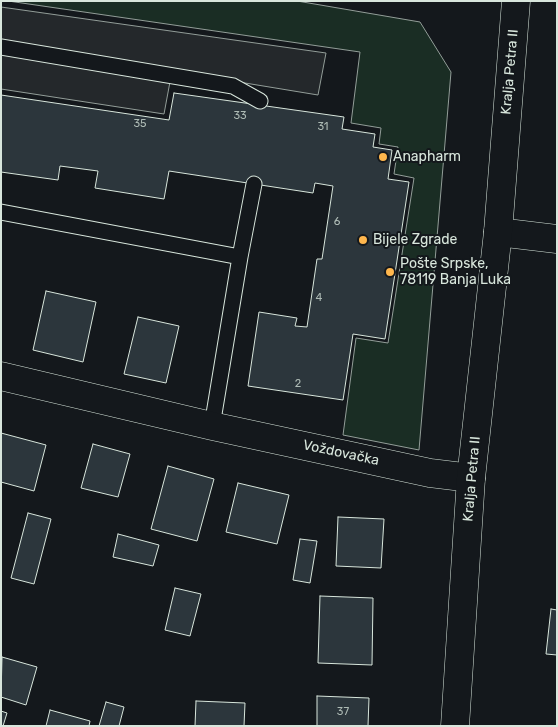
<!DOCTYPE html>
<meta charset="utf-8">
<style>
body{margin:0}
#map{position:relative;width:558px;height:727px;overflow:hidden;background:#14181c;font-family:Rubik,sans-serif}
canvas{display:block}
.frame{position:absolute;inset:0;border:2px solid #d8e6dc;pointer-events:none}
</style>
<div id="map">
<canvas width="558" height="727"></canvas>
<div class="frame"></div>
</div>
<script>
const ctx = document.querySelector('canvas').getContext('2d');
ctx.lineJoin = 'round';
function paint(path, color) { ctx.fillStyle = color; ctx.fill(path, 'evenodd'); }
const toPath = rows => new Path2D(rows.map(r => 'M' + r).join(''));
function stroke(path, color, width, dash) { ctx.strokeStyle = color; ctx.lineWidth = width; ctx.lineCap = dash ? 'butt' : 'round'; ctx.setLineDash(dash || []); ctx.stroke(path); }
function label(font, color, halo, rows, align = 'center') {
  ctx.font = font + ' Rubik,sans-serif'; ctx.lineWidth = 4; ctx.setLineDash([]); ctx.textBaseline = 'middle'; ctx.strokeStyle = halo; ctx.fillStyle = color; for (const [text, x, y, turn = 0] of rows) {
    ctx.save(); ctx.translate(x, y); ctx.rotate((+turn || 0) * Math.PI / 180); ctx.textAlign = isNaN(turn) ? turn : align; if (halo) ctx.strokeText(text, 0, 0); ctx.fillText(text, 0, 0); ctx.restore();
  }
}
const green = toPath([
 [8,1,297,1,420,22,451,72,419,450,343,435,356,338,388,343,414,178,394,174,398,147,379,144,381,128,351,123,360,52,8,1]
]);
paint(green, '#1a2d24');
stroke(green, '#939e99', 1);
const parking = toPath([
 [1,7,326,53,318,95,172,71,164,114,1,89,1,7]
]);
paint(parking, '#24282b');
stroke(parking, '#939e99', 1);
const building = toPath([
 [174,93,344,117,342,129,375,134,373,147,392,150,388,179,409,182,385,339,353,334,343,400,248,386,259,312,297,318,295,326,307,327,317,259,322,259,333,186,315,183,313,193,169,171,164,199,95,188,98,171,60,166,58,180,1,172,1,95,169,120,174,93],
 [46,291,96,302,83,362,33,350,46,291],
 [138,317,179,326,166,383,124,374,138,317],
 [1,433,46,445,34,491,1,482,1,433],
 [93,444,130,454,118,497,81,488,93,444],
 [168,466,214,479,197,541,151,529,168,466],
 [238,483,289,495,277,544,226,532,238,483],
 [28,513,51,519,34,584,11,578,28,513],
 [338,517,384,519,381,568,336,566,338,517],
 [118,534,159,545,153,566,113,557,118,534],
 [300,539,317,541,310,583,293,580,300,539],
 [175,588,201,594,190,636,165,630,175,588],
 [320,596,373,598,372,665,318,663,320,596],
 [551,609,557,610,557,655,546,654,551,609],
 [2,657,37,667,26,705,1,697,2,657],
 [317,696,369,698,368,726,317,726,317,696],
 [196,701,245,703,244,726,195,726,196,701],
 [106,702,124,707,119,726,99,726,106,702],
 [50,710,90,721,89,726,46,726,50,710],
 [1,711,7,713,3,726,1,726,1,711]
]);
paint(building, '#2c363c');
stroke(building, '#d8e6dc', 1);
const service = toPath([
 [1,47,233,86,260,101],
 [1,212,240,257,212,426],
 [240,257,254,184]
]);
const minor = toPath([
 [498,232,557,239],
 [1,376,212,426,430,473,471,478]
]);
const tertiary = toPath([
 [455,726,471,478,498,232,516,1]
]);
stroke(service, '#d8e6dc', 17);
stroke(minor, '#d8e6dc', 29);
stroke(tertiary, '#d8e6dc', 29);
stroke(service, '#14181c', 15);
stroke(minor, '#14181c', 28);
stroke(tertiary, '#14181c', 28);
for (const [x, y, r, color] of [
 [383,157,5,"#ffb74d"],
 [363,240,5,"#ffb74d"],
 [390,272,5,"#ffb74d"]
]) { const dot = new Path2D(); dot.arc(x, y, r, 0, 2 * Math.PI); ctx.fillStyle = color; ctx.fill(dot); stroke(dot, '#14181c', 2); }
label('11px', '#adbab4', null, [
 ["33",240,116],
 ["35",140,124],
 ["31",323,127],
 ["6",337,222],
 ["4",319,298],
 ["2",298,384],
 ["37",343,712]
]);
label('14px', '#d8e6dc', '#14181c', [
 ["Kralja Petra II",510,72,-85],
 ["Voždovačka",341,453,12],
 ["Kralja Petra II",472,479,-85]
]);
label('14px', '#d8e6dc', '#14181c', [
 ["Anapharm",393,157],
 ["Bijele Zgrade",373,240],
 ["Pošte Srpske,",400,264],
 ["78119 Banja Luka",400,280]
], 'left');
</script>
